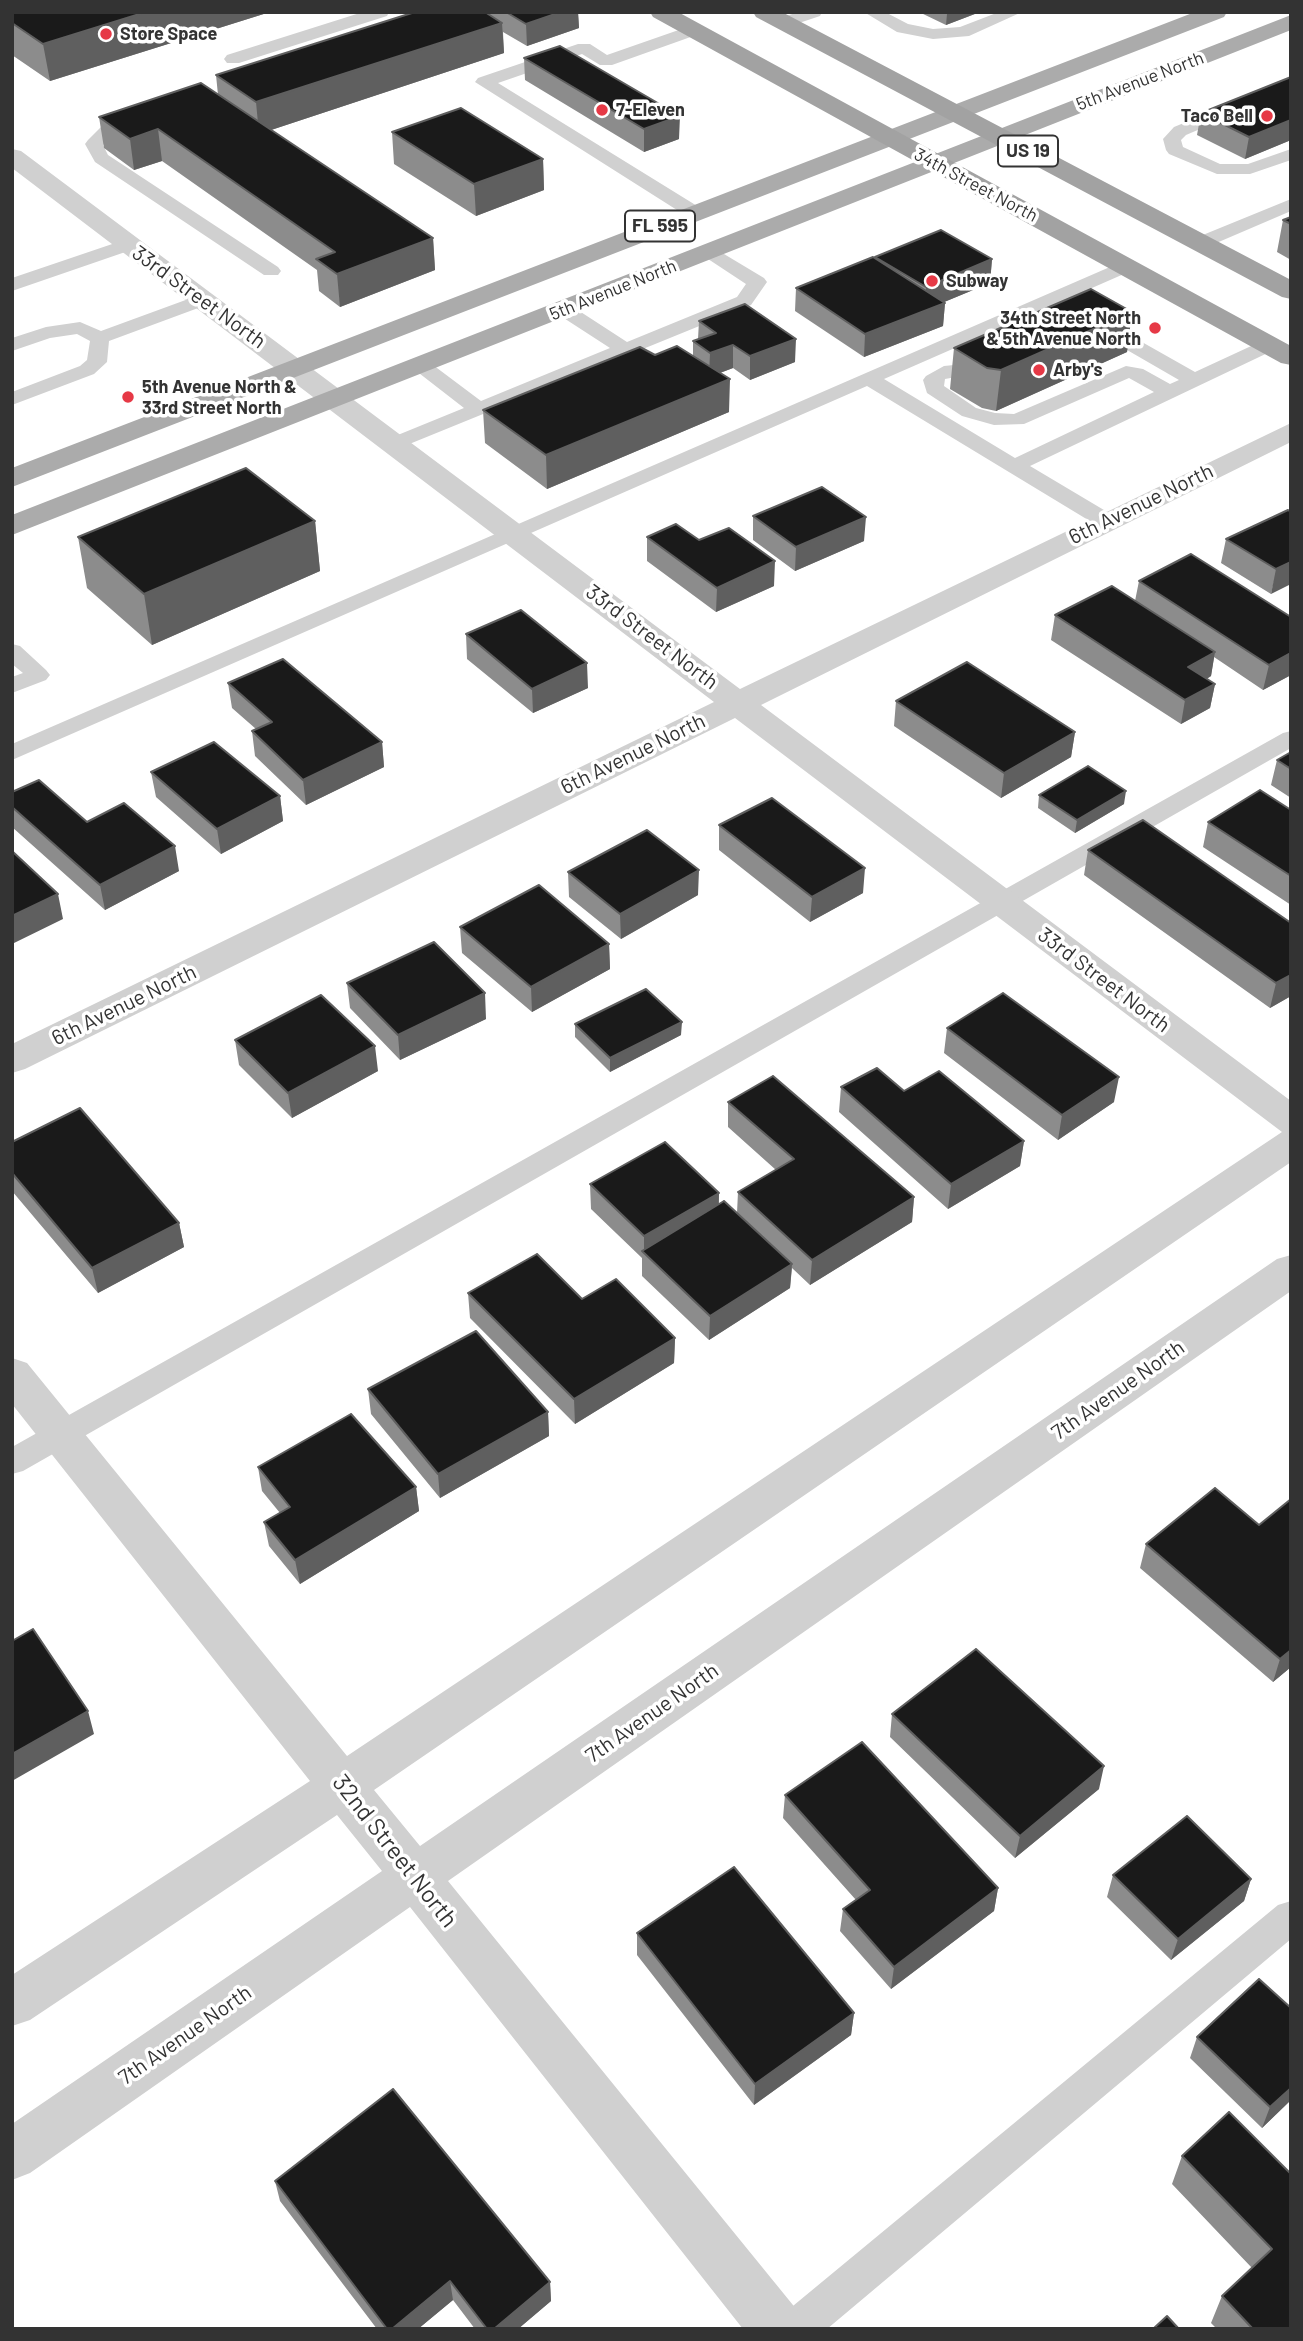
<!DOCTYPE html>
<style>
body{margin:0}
#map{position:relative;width:1303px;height:2341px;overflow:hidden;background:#fff;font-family:Barlow,sans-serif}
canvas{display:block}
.frame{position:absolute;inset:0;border:14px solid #333;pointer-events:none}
</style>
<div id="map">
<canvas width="1303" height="2341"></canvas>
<div class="frame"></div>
</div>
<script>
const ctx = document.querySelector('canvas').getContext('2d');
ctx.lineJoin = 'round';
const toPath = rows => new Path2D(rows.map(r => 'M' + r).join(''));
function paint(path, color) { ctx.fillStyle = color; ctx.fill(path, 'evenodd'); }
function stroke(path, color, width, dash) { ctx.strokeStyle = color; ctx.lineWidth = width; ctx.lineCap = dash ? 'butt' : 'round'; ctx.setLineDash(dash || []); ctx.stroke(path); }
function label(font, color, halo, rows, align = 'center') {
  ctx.font = font + ' Barlow,sans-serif'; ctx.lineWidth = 7; ctx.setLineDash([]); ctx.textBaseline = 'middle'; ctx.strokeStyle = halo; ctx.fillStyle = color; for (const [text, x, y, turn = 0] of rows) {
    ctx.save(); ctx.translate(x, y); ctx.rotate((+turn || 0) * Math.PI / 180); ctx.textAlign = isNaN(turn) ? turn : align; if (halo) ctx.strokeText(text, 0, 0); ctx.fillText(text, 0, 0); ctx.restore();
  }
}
paint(toPath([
 [363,12,389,12,387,16,239,63,227,63,224,59,227,55,363,12],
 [798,12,822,12,820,16,784,28,776,23,778,19,798,12],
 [864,12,885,12,908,24,933,29,960,27,999,12,1022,12,969,36,933,39,897,32,864,12],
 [693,25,701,30,699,34,612,65,600,65,582,54,498,83,702,209,704,213,702,217,688,217,475,82,478,78,578,44,590,44,607,55,693,25],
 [1291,79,1291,90,1186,135,1181,140,1183,147,1220,164,1248,164,1291,149,1291,160,1250,174,1217,174,1169,154,1166,150,1163,139,1174,127,1291,79],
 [135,113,144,118,141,122,118,130,103,145,108,155,278,267,281,271,278,275,264,275,95,162,85,144,88,140,106,122,135,113],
 [1291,199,1291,211,1207,247,1200,249,1191,243,1193,239,1291,199],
 [127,239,136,245,134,249,12,291,12,278,127,239],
 [709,245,764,278,767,282,751,305,402,447,388,447,385,443,388,439,464,408,415,370,412,366,415,362,429,362,481,401,610,348,556,313,553,309,556,305,570,305,627,342,737,297,746,284,702,255,700,251,709,245],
 [1126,260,1133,262,1136,266,1133,270,884,379,1015,458,1154,392,1129,378,1024,424,994,425,962,416,927,393,923,380,926,376,944,366,964,364,987,356,994,358,997,362,994,366,973,374,945,379,944,386,976,408,995,413,1014,414,1126,366,1143,369,1170,384,1179,380,1089,328,1086,324,1089,320,1103,320,1195,372,1262,341,1276,341,1279,345,1276,349,1030,466,1114,516,1117,521,1114,526,1098,526,867,386,12,760,12,744,1126,260],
 [202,294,209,296,212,300,209,304,109,341,107,362,94,374,12,405,12,392,80,366,87,360,90,341,77,334,50,338,12,351,12,338,46,327,80,322,101,331,202,294],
 [12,644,20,646,46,670,50,675,46,680,12,693,12,677,23,673,12,664,12,644],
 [1291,731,1291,748,23,1471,12,1474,12,1447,1283,733,1291,731],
 [1291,1901,1291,1939,827,2329,776,2329,782,2315,1278,1905,1291,1901]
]), '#d0d0d0');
paint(toPath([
 [12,149,21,151,740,689,1291,423,1291,442,761,705,1291,1101,1291,1162,374,1790,420,1846,1277,1259,1291,1255,1291,1291,448,1881,797,2310,805,2329,743,2329,410,1907,30,2173,12,2180,12,2124,382,1871,337,1815,30,2020,12,2026,12,1975,310,1781,12,1404,12,1358,27,1363,347,1756,1282,1132,735,718,25,1069,12,1073,12,1044,714,702,12,168,12,149]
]), '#d0d0d0');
paint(toPath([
 [1195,12,1227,12,1224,17,12,487,12,468,1195,12],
 [1291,15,1291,30,12,535,12,515,1291,15]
]), '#ababab');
paint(toPath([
 [650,12,678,12,1291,346,1291,365,1281,363,653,17,650,12],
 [753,12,782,12,1291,280,1291,299,1282,297,756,17,753,12]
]), '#a2a2a2');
paint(toPath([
 [12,12,270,12,50,81,12,55],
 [415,12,578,12,579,28,527,46,503,32,504,53,271,130,433,238,435,270,340,307,319,291,317,270,162,161,134,170,104,148,99,117,218,95,216,75],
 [919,12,980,12,946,25],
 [524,58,679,139,644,152,525,80],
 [1291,77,1291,140,1245,159,1197,135,1201,113],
 [392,132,543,159,544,190,476,216,394,164],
 [1291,217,1291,260,1277,252,1283,220],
 [875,257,992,259,990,283,944,302,945,303,943,326,864,357,795,311,796,288,875,258],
 [1132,312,1127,352,996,411,982,408,950,389,954,348],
 [699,321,795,362,750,380,733,368,720,373,729,412,547,489,485,443,483,410,655,355,693,356,693,341,698,339],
 [1291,512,1271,594,1221,563,1226,539],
 [753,516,864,541,795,571,753,540],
 [315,521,320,571,152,645,87,588,78,537],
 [647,537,699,540,774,586,716,612,647,561],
 [1139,581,1291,617,1291,675,1263,690,1214,657,1211,676,1207,679,1215,684,1210,708,1181,724,1051,640,1055,615,1135,601],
 [466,634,588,688,533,713,467,659],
 [228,683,382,742,384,767,306,805,255,756,252,731,256,729,232,708],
 [896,701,1075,732,1071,757,1001,798,894,726],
 [1291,752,1291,798,1271,785,1277,760],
 [151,772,280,796,283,821,221,854,156,797],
 [12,792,87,822,179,871,105,910,12,827],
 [1039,795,1124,804,1075,833,1038,808],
 [1291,810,1291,905,1203,847,1208,822],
 [719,825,863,893,810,922,719,850],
 [1088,850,1291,923,1291,996,1270,1008,1084,875],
 [568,872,698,895,621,939,569,897],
 [460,927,609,944,610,969,532,1012,462,953],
 [347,983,486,1019,400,1060,350,1008],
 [575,1024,681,1035,610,1072,575,1037],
 [947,1028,1114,1102,1058,1140,944,1053],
 [235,1040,378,1071,292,1118,239,1065],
 [841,1087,904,1091,1024,1141,1020,1166,948,1209,839,1112],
 [728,1102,914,1197,912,1222,810,1285,792,1268,790,1288,709,1340,642,1276,642,1258,591,1209,590,1184,719,1193,719,1205,737,1213,738,1192,776,1170,728,1127],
 [12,1142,179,1223,184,1247,98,1293,12,1191],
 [468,1293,582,1299,675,1338,674,1363,575,1424,470,1318],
 [368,1389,548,1412,549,1436,440,1498,371,1414],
 [258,1467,416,1487,419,1511,300,1584,269,1546,264,1522,280,1513,262,1491],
 [1259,1525,1291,1667,1273,1682,1140,1568,1146,1544],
 [892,1714,1099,1789,1015,1858,890,1737],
 [785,1795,998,1888,994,1911,891,1989,840,1931,843,1909,856,1900,783,1818],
 [1113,1875,1251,1879,1244,1901,1171,1960,1107,1897],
 [637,1933,854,2013,851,2035,754,2105,637,1955],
 [1197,2037,1291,2100,1262,2128,1190,2058],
 [1182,2156,1291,2174,1291,2329,1217,2329,1211,2323,1222,2296,1252,2268,1172,2184],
 [275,2181,550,2282,551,2301,518,2329,475,2329,453,2300,418,2329,377,2329,280,2201]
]), '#8c8c8c');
paint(toPath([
 [146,12,270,12,50,81,43,44],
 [561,12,578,12,579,28,527,46,526,24],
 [952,12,980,12,946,25,947,14],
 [502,23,504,53,259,134,256,102],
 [680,116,679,139,644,152,644,129],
 [1291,120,1291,140,1245,159,1249,137],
 [158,129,162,161,134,170,130,139],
 [543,159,544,190,476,216,474,184],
 [433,238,435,270,340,307,337,274],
 [992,259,990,283,925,310,926,287],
 [945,303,943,326,864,357,865,334],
 [1132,312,1127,352,996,411,1001,370],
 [796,339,795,362,750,380,750,356],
 [733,345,733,368,709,377,710,353],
 [730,379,729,412,547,489,546,455],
 [866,517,864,541,795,571,796,547],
 [315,521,320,571,152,645,144,594],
 [775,561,774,586,716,612,717,588],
 [1291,562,1291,584,1271,594,1276,569],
 [1215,652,1211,676,1184,692,1188,667],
 [1291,653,1291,675,1263,690,1269,665],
 [587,663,588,688,533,713,532,689],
 [1215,684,1210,708,1181,724,1185,700],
 [1075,732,1071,757,1001,798,1004,773],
 [382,742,384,767,306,805,303,780],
 [1126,791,1124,804,1075,833,1077,820],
 [280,796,283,821,221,854,217,829],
 [175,846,179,871,105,910,100,885],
 [865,868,863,893,810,922,812,897],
 [699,870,698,895,621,939,620,914],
 [58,894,63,919,12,944,12,916],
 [609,944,610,969,532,1012,531,987],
 [1291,975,1291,996,1270,1008,1276,983],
 [485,993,486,1019,400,1060,398,1035],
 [682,1022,681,1035,610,1072,610,1058],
 [375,1046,378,1071,292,1118,288,1093],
 [1119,1077,1114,1102,1058,1140,1062,1115],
 [1024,1141,1020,1166,948,1209,951,1184],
 [719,1193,718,1218,644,1253,644,1236],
 [914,1197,912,1222,810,1285,812,1260],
 [179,1223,184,1247,98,1293,92,1268],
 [792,1264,790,1288,709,1340,710,1316],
 [675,1338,674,1363,575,1424,574,1399],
 [548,1412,549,1436,440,1498,438,1474],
 [416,1487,419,1511,300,1584,295,1560],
 [1291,1650,1291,1667,1273,1682,1280,1659],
 [88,1711,94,1734,12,1781,12,1754],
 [1104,1766,1099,1789,1015,1858,1020,1836],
 [1251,1879,1244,1901,1171,1960,1178,1939],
 [998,1888,994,1911,891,1989,894,1967],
 [854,2013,851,2035,754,2105,755,2084],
 [1291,2088,1291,2100,1262,2128,1270,2107],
 [450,2281,453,2300,418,2329,392,2329],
 [550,2282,551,2301,518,2329,494,2329]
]), '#5f5f5f');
const building = toPath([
 [12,12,146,12,43,44,12,23,12,12],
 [415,12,485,12,502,23,256,102,216,75,415,12],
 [506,12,561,12,526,24,506,12],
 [560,46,680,116,644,129,524,58,560,46],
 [1291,77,1291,120,1249,137,1201,113,1291,77],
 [201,83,433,238,337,274,316,259,335,252,158,129,130,139,99,117,201,83],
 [461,108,543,159,474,184,392,132,461,108],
 [1291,217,1291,224,1283,220,1291,217],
 [941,230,992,259,926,287,875,257,941,230],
 [873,257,945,303,865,334,796,288,873,257],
 [1091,289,1132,312,1001,370,987,368,954,348,1091,289],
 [745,304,796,339,750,356,733,345,710,353,693,341,716,333,699,321,745,304],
 [677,346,730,379,546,455,483,410,640,347,655,355,677,346],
 [246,468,315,521,144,594,78,537,246,468],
 [822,487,866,517,796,547,753,516,822,487],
 [1288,510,1291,512,1291,562,1276,569,1226,539,1288,510],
 [676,524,699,540,729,528,775,561,717,588,647,537,676,524],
 [1191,554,1291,617,1291,653,1269,665,1139,581,1191,554],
 [1112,586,1215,652,1188,667,1215,684,1185,700,1055,615,1112,586],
 [521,610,587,663,532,689,466,634,521,610],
 [283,659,382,742,303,780,252,731,272,722,228,683,283,659],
 [967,662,1075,732,1004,773,896,701,967,662],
 [214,742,280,796,217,829,151,772,214,742],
 [1291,752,1291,769,1277,760,1291,752],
 [1088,766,1126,791,1077,820,1039,795,1088,766],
 [39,780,87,822,124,803,175,846,100,885,12,807,12,792,39,780],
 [1260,790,1291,810,1291,876,1208,822,1260,790],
 [772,798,865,868,812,897,719,825,772,798],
 [1143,820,1291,923,1291,975,1276,983,1088,850,1143,820],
 [647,830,699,870,620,914,568,872,647,830],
 [12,851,58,894,12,916,12,851],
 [539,885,609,944,531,987,460,927,539,885],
 [434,942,485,993,398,1035,347,983,434,942],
 [646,989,682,1022,610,1058,575,1024,646,989],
 [1003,993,1119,1077,1062,1115,947,1028,1003,993],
 [321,995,375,1046,288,1093,235,1040,321,995],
 [877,1068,904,1091,939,1071,1024,1141,951,1184,841,1087,877,1068],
 [773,1076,914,1197,812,1260,738,1192,794,1159,728,1102,773,1076],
 [80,1108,179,1223,92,1268,12,1173,12,1142,80,1108],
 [665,1142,719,1193,644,1236,590,1184,665,1142],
 [724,1201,792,1264,710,1316,642,1251,724,1201],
 [537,1254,582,1299,616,1279,675,1338,574,1399,468,1293,537,1254],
 [476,1331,548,1412,438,1474,368,1389,476,1331],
 [351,1414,416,1487,295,1560,264,1522,290,1507,258,1467,351,1414],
 [1215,1488,1259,1525,1291,1499,1291,1650,1280,1659,1146,1544,1215,1488],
 [33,1629,88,1711,12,1754,12,1641,33,1629],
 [976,1649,1104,1766,1020,1836,892,1714,976,1649],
 [862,1742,998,1888,894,1967,843,1909,870,1890,785,1795,862,1742],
 [1187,1816,1251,1879,1178,1939,1113,1875,1187,1816],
 [734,1867,854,2013,755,2084,637,1933,734,1867],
 [1259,1979,1291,2008,1291,2088,1270,2107,1197,2037,1259,1979],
 [393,2089,550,2282,494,2329,487,2329,450,2281,392,2329,387,2329,275,2181,393,2089],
 [1229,2112,1291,2174,1291,2329,1253,2329,1222,2296,1272,2249,1182,2156,1229,2112],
 [1167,2316,1179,2329,1153,2329,1167,2316]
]);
paint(building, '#1a1a1a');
stroke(building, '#5f5f5f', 2);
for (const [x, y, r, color] of [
 [106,34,7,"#e63946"],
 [602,110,7,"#e63946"],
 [1267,116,7,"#e63946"],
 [932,281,7,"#e63946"],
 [1155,328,7,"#e63946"],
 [1039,370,7,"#e63946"],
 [128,397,7,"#e63946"]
]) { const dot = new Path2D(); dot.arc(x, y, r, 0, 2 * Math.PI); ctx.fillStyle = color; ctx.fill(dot); stroke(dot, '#fff', 2.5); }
label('bold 18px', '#333', '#fff', [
 ["Store Space",120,34],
 ["7-Eleven",616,110],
 ["Taco Bell",1253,116,"right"],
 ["Subway",946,281],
 ["34th Street North",1141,318,"right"],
 ["& 5th Avenue North",1141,339,"right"],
 ["Arby's",1053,370],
 ["5th Avenue North &",142,387],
 ["33rd Street North",142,408]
], 'left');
label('18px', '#333', '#fff', [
 ["5th Avenue North",1140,81,-21],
 ["34th Street North",976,185,28],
 ["5th Avenue North",613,290,-22]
]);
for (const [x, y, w] of [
 [1028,151,60],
 [660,226,70]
]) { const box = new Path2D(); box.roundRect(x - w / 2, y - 15.5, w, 31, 5); ctx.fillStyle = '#fff'; ctx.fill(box); stroke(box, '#333', 2); }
label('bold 19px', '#333', null, [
 ["US 19",1028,151],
 ["FL 595",660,226]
]);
label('21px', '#333', '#fff', [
 ["33rd Street North",199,297,36],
 ["6th Avenue North",1141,504,-26],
 ["33rd Street North",652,637,37],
 ["6th Avenue North",633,754,-26],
 ["33rd Street North",1104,980,37],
 ["6th Avenue North",124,1005,-26],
 ["7th Avenue North",1118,1390,-35],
 ["7th Avenue North",652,1713,-35],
 ["7th Avenue North",185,2035,-35]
]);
label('24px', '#333', '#fff', [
 ["32nd Street North",395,1851,52]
]);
</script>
